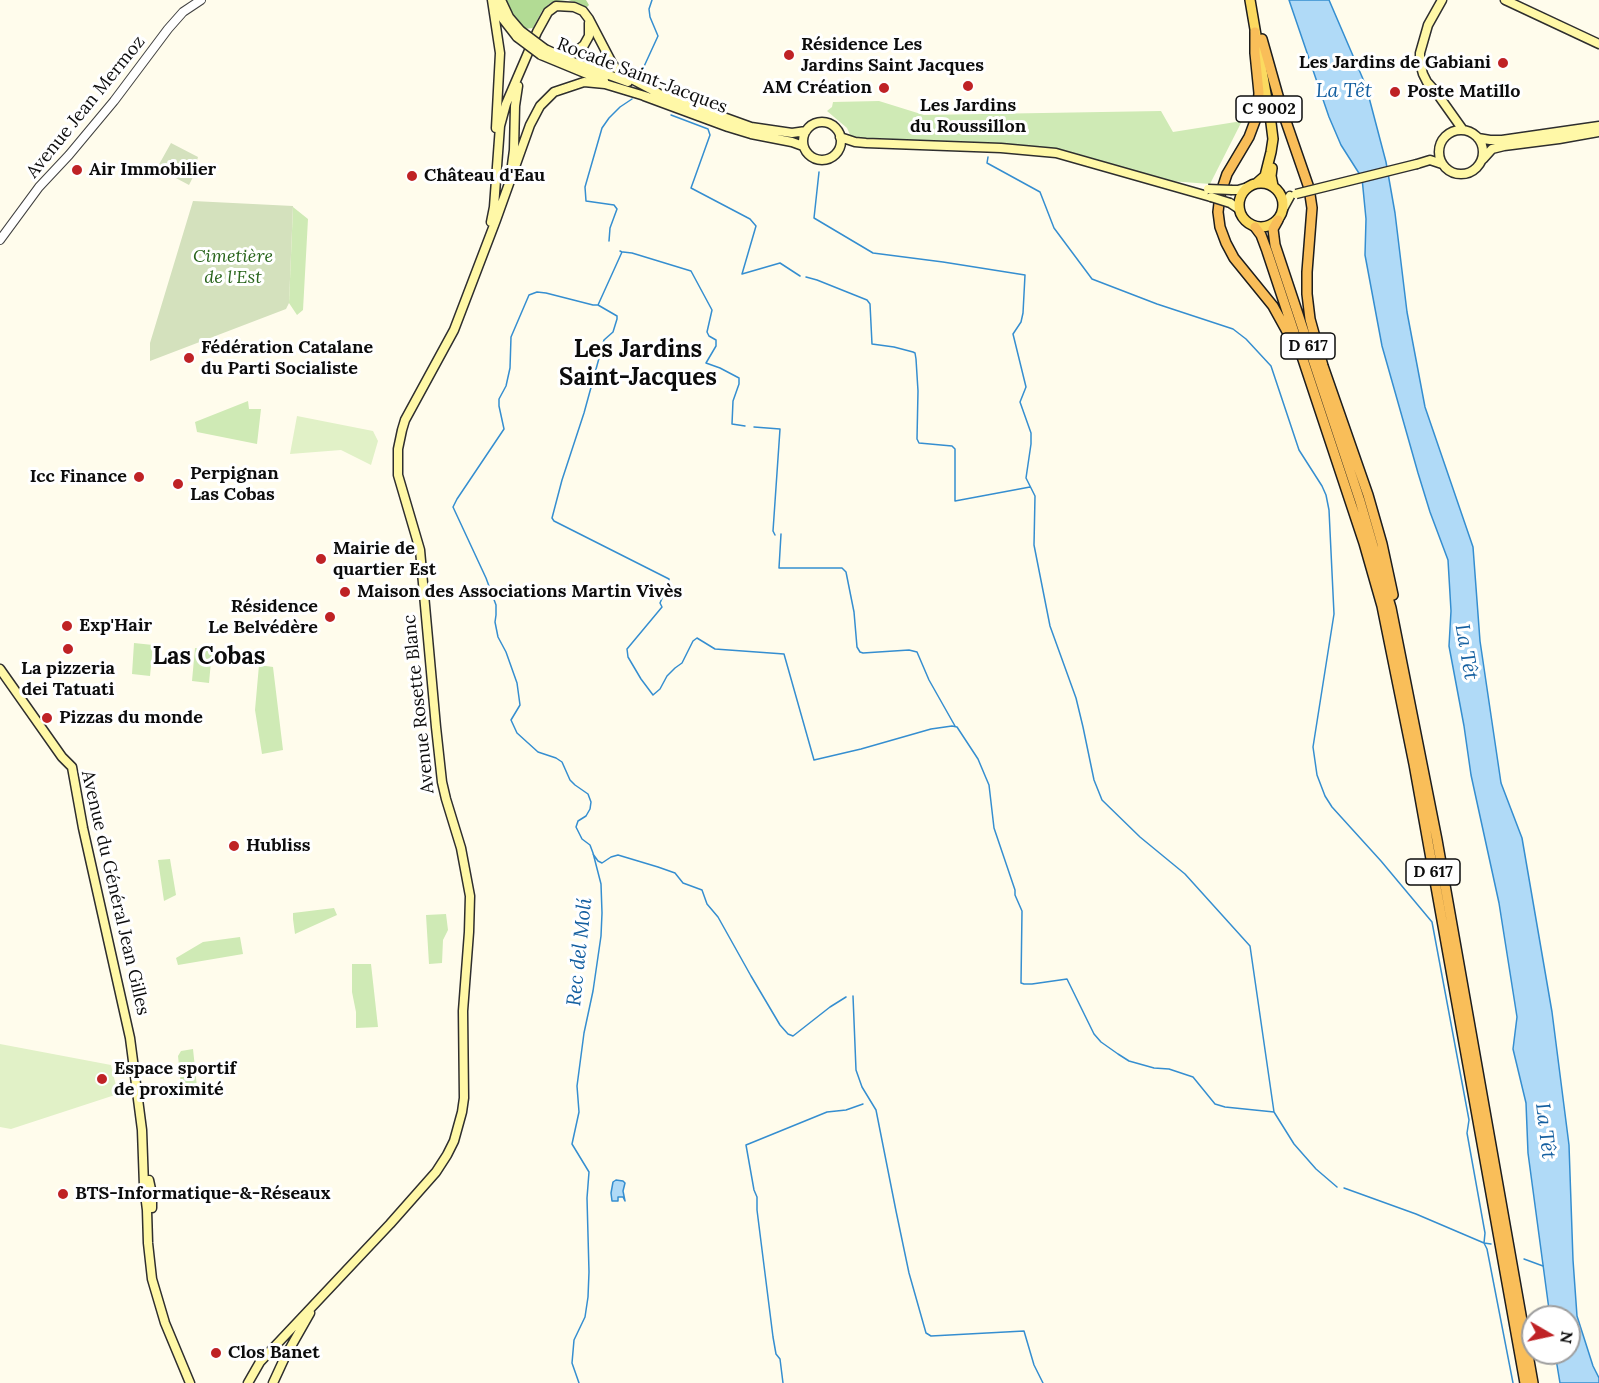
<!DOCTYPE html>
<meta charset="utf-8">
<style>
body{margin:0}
#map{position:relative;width:1599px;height:1383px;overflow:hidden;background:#fffcec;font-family:Lora,serif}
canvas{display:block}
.north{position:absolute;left:1521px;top:1305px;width:60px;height:60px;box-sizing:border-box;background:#fff;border:2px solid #9e9e9e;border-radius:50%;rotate:99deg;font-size:16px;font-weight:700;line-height:24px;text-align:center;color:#0c0c0c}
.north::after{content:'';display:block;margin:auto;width:21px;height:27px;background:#bf2225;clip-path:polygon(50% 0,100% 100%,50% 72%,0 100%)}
</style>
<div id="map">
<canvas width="1599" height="1383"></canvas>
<div class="north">N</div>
</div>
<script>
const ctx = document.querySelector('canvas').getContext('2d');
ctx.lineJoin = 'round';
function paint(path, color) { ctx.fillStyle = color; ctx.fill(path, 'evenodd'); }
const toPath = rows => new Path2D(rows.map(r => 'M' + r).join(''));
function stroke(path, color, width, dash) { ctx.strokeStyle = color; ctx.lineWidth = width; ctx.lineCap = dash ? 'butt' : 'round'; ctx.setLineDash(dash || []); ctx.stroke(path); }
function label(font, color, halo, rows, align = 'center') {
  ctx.font = font + ' Lora,serif'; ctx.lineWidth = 6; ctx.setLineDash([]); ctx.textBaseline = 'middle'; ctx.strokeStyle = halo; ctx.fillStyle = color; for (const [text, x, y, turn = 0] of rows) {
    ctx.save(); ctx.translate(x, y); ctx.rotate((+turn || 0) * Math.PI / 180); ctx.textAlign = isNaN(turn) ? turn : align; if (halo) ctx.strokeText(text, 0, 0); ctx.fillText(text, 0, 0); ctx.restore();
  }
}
paint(toPath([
 [879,101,924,115,1161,111,1173,132,1242,121,1210,184,1170,181,1074,153,1040,147,902,140,858,140,851,137,847,128,827,111,832,107,833,102],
 [293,207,308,219,303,310,297,315,289,303],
 [248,401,249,409,261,409,257,444,197,432,195,422],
 [134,643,153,645,150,676,132,674],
 [195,648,212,650,209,683,192,681],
 [259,665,273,667,283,750,262,754,255,710],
 [170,859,176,895,164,901,158,860],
 [334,908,337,915,295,934,293,919,293,913],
 [446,914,448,930,443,940,442,963,429,964,426,915],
 [240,937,243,954,178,965,176,958,203,942],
 [352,964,371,964,378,1027,356,1028,356,1012,352,992],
 [193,1049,197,1087,184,1088,181,1084,178,1056,181,1051]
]), '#cfeab5');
paint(toPath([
 [505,0,586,0,589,5,586,8,578,3,568,0,558,1,549,4,542,11,533,28,525,29,518,23]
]), '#b2db94');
paint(toPath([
 [171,143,198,157,195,167,192,173,194,175,189,185,157,168],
 [193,201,293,206,289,303,286,309,150,361,150,343]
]), '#d4e1bd');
paint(toPath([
 [297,416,373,431,378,441,371,465,341,450,290,454],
 [0,1044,111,1065,118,1094,11,1129,0,1127]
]), '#e1f1c7');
const water = toPath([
 [1289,0,1329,0,1366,86,1386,162,1395,213,1407,312,1425,407,1473,547,1480,641,1501,783,1522,838,1552,1012,1569,1145,1573,1260,1577,1316,1593,1366,1599,1378,1599,1383,1560,1383,1555,1353,1569,1353,1569,1317,1550,1317,1528,1153,1526,1103,1513,1049,1517,1017,1499,903,1471,775,1464,726,1449,646,1451,611,1448,560,1430,512,1418,473,1382,346,1365,255,1366,219,1362,178,1341,145,1329,117,1289,0],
 [616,1180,623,1181,625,1183,623,1191,625,1201,623,1197,618,1197,618,1201,612,1201,611,1193,613,1182,616,1180]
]);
paint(water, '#b0daf7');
stroke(water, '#358ed0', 1.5);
stroke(toPath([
 [641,73,658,36,650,17,649,9,652,0],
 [671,115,708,129,710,135,691,188,750,219,756,226,742,274,780,263,800,276],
 [988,157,987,163,1040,192,1054,228,1092,279,1157,304,1233,329,1246,339,1271,366,1299,450,1322,486,1326,495,1329,510,1334,614,1313,747,1317,775,1325,796,1332,807,1381,861,1432,922,1469,1120,1467,1133,1485,1233,1484,1243,1487,1249,1513,1383],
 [819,172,814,218,873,253,943,262,1025,275,1023,313,1021,322,1013,334,1026,387,1020,402,1031,433,1031,444,1026,478,1035,496,1034,545,1050,626,1076,698,1083,727,1094,780,1102,800,1140,837,1185,874,1250,946,1274,1112,1294,1144,1316,1169,1337,1187],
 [609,241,610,228,617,209,614,205,586,201,585,187,602,128,609,118,620,107,632,99],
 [623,252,632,253,691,271,712,310,707,332,709,336,716,340,716,346,706,363,720,368,739,378,739,384,733,401,732,424,745,426],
 [806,277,817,280,867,300,870,304,872,344,894,347,913,352,915,353,916,359,918,391,917,439,919,443,952,446,955,449,955,501,1030,487],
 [598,305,617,316,617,319,613,332,604,340,584,413,562,480,552,518,554,521,669,579,669,582,660,603,662,607,627,649,628,657,641,679,653,695,660,689,667,676,675,668,682,663,693,641,697,638,715,649,784,654,814,760,861,749,931,729,952,726,957,727,978,759,986,778,989,785,994,828,1015,890,1015,895,1022,911,1021,983,1024,984,1032,984,1067,979,1094,1034,1101,1042,1118,1054,1129,1061,1154,1068,1169,1069,1193,1077,1215,1104,1225,1107,1274,1112],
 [754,427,780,429,773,531,775,535],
 [781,534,779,568,842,568,846,572,854,612,857,647,860,652,863,653,909,650,917,652,929,680,955,726],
 [593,854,598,861,602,863,611,857,618,855,658,867,675,873,683,883,702,890,707,904,718,917,751,976,780,1025,788,1034,793,1036,830,1007,846,997],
 [853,996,856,1070,862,1087,876,1110,896,1211,909,1273,926,1333,931,1336,1024,1331,1034,1365,1043,1383],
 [1344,1188,1416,1214,1484,1243,1491,1244],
 [1524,1259,1543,1266],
 [579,1383,572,1363,574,1340,585,1317,588,1297,589,1272,587,1198,589,1172,572,1144,579,1112,577,1086,584,1033,593,991,601,936,602,913,601,884,593,853,590,845,582,839,576,827,578,821,586,816,590,809,591,802,588,794,575,785,570,780,562,762,556,758,538,752,517,733,511,720,520,705,517,683,506,652,498,637,495,622,496,615,496,605,486,578,453,507,457,499,504,429,499,406,499,399,506,386,510,368,511,337,529,295,537,292,546,293,593,305,598,305,622,252,620,251],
 [783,1383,780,1359,776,1354,773,1337,757,1210,757,1197,754,1190,746,1145,827,1112,846,1110,863,1104]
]), '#358ed0', 1.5);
const tertiary = toPath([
 [0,240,39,187,69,155,114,101,168,29,183,12,201,0]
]);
const secondary = toPath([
 [492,0,500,53,496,128],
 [501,0,509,17,521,31],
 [1442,0,1428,25,1420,53,1420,63,1423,74,1427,82,1436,92,1463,130],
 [1505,0,1599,44],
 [495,3,503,19,517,37],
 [545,49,573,62,628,82],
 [557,53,566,54,575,52,584,45,589,36,589,23],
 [541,55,604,81],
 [654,92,751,127,792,133,806,131],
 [644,96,728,127,751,134,792,142,803,146],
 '803 141a19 19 0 1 1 38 0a19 19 0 1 1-38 0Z',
 '1439 152a22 22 0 1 1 44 0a22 22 0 1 1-44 0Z',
 [840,137,855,142,866,143,1001,148,1056,153,1211,197],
 [1478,138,1490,140,1502,140,1599,126],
 [1483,159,1492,149,1504,146,1559,139,1599,132],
 [1417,164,1430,160,1442,164],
 [512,165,514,150,515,106,518,86],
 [1232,190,1238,190,1248,187],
 [1230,203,1239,209],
 [1284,207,1290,196],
 [491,222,494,207,500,126,506,104,537,32,548,12,556,6,574,7,583,11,589,19,613,65,622,74,658,93],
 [0,669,62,757,72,767,83,828,130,1038,142,1130,144,1186,147,1210,148,1243,152,1279,165,1323,190,1383],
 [149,1180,152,1194,152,1208],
 [248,1383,260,1362,390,1224,436,1172,447,1155,454,1141,462,1112,464,1098,463,1011,469,932,470,896,461,848,446,799,442,782,436,727,420,550,398,475,398,449,402,430,405,420,454,330,496,220,530,125,540,106,554,92,584,82,605,84,648,97],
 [273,1383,285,1357,310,1313]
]);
const primary = toPath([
 [1250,0,1271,123,1273,139,1271,152,1265,176,1257,183],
 [1272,168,1271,176,1273,186],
 '1239 205a22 22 0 1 1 44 0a22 22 0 1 1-44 0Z'
]);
const trunk = toPath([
 [1255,32,1255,53,1259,93,1258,108,1255,121,1249,137,1227,174,1220,195,1218,212,1220,227,1226,243,1234,258,1273,306,1294,344],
 [1262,39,1282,110,1309,188,1312,208,1307,272,1307,294,1310,319,1323,366,1368,495,1382,544,1393,595],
 [1278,220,1273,229,1275,245,1360,501,1391,608,1437,840,1533,1383],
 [1255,227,1261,235,1267,251,1364,543,1382,606,1414,764,1525,1383]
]);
stroke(tertiary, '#3f3f3f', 10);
stroke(secondary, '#2e2e2e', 11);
stroke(primary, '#1d1d1d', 12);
stroke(trunk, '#1d1d1d', 12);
stroke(tertiary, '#fff', 8);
stroke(secondary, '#fff8a7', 8);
stroke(primary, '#fbda60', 9);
stroke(trunk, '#f9be59', 9);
const secondaryBridge = toPath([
 [521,31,545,49],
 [517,37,541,55],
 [1208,189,1232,190],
 [1296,194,1417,164],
 [1211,197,1230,203]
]);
stroke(secondaryBridge, '#2e2e2e', 11, []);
stroke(secondaryBridge, '#fff8a7', 8);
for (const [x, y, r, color] of [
 [789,55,6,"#bf2225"],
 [1503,63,6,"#bf2225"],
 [968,86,6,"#bf2225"],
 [884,88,6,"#bf2225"],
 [1395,92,6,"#bf2225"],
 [77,170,6,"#bf2225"],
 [412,176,6,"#bf2225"],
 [189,358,6,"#bf2225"],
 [139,477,6,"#bf2225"],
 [178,484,6,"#bf2225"],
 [321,559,6,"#bf2225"],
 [345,592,6,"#bf2225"],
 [330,617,6,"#bf2225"],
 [67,626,6,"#bf2225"],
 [68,649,6,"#bf2225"],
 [47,718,6,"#bf2225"],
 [234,846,6,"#bf2225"],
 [102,1079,6,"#bf2225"],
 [63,1194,6,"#bf2225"],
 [216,1353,6,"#bf2225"]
]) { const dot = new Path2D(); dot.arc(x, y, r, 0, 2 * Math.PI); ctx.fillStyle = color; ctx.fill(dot); stroke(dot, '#fff', 2); }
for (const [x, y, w] of [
 [1269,109,66],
 [1308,346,54],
 [1433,872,54]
]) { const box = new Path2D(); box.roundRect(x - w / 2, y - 13, w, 26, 4.5); ctx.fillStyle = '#fff'; ctx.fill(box); stroke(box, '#0c0c0c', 1.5); }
label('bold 16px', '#0c0c0c', null, [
 ["C 9002",1269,109],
 ["D 617",1308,346],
 ["D 617",1433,872]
]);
label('bold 18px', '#0c0c0c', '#fff', [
 ["Résidence Les",801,45],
 ["Jardins Saint Jacques",801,66],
 ["Les Jardins de Gabiani",1491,63,"right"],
 ["AM Création",872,88,"right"],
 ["Poste Matillo",1407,92],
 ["Les Jardins",968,106,"center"],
 ["du Roussillon",968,127,"center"],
 ["Air Immobilier",89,170],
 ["Château d'Eau",424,176],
 ["Fédération Catalane",201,348],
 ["du Parti Socialiste",201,369],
 ["Perpignan",190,474],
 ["Las Cobas",190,495],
 ["Icc Finance",127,477,"right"],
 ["Mairie de",333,549],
 ["quartier Est",333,570],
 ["Maison des Associations Martin Vivès",357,592],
 ["Résidence",318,607,"right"],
 ["Le Belvédère",318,628,"right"],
 ["Exp'Hair",79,626],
 ["La pizzeria",68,669,"center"],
 ["dei Tatuati",68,690,"center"],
 ["Pizzas du monde",59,718],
 ["Hubliss",246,846],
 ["Espace sportif",114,1069],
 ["de proximité",114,1090],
 ["BTS-Informatique-&-Réseaux",75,1194],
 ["Clos Banet",228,1353]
], 'left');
label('18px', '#0c0c0c', '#fff', [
 ["Rocade Saint-Jacques",642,76,21],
 ["Avenue Jean Mermoz",86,107,-51],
 ["Avenue Rosette Blanc",419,704,-96],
 ["Avenue du Général Jean Gilles",115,893,77]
]);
label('italic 18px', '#29651c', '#fff', [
 ["Cimetière",233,257],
 ["de l'Est",233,278]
]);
label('italic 20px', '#145fa0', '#fff', [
 ["La Têt",1344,91],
 ["La Têt",1466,652,80],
 ["Rec del Molí",580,952,-84],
 ["La Têt",1545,1131,83]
]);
label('bold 24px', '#0c0c0c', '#fff', [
 ["Les Jardins",638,350],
 ["Saint-Jacques",638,378],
 ["Las Cobas",209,657]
]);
</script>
